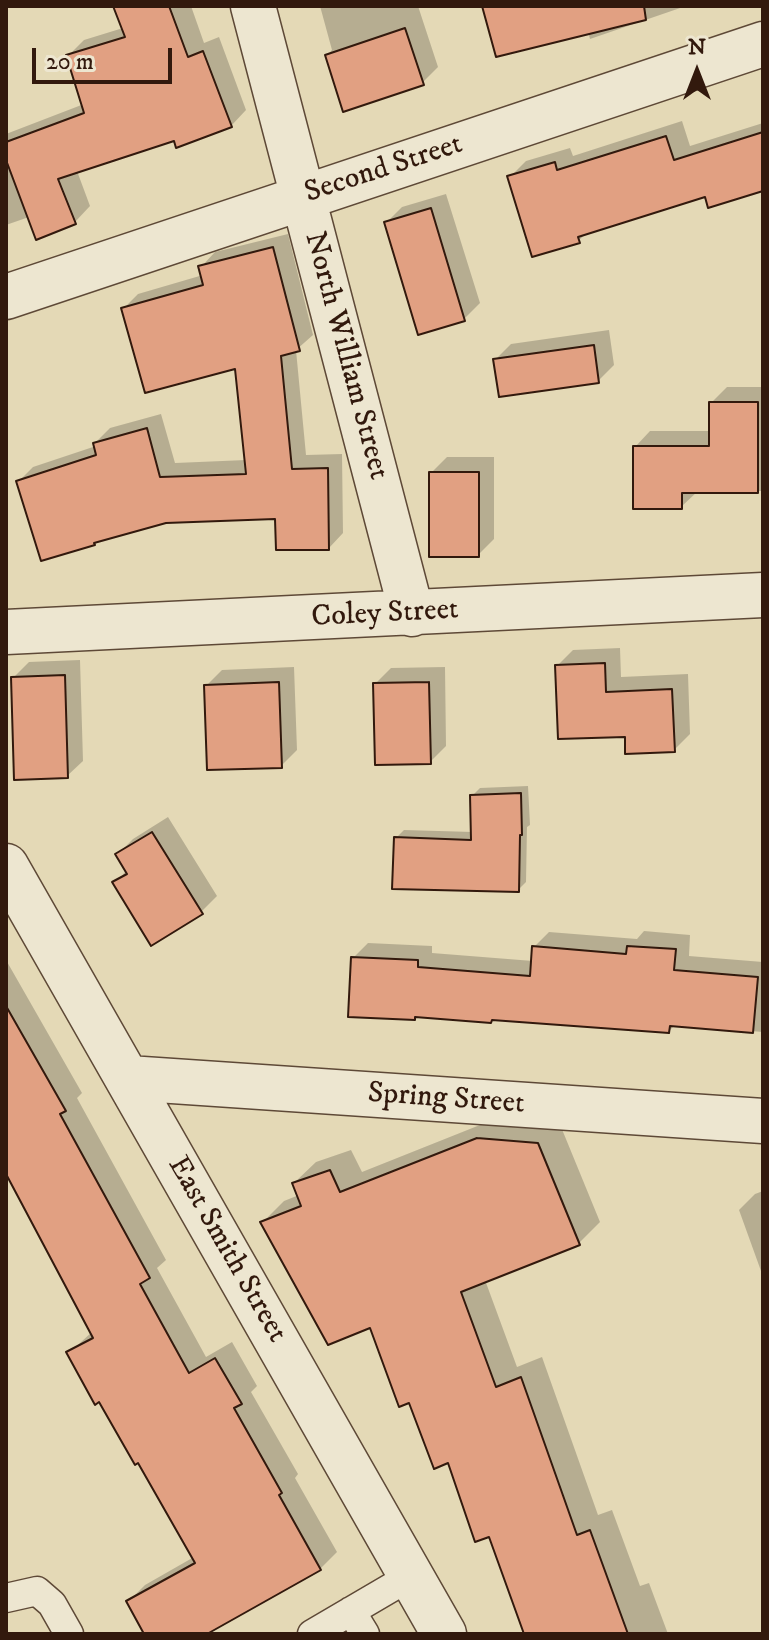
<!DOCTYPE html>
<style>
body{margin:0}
#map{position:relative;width:769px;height:1640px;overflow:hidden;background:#e4d9b6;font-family:"IM FELL DW Pica",serif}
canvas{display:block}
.frame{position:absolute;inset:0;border:8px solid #32190d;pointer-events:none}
.north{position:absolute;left:657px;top:32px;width:80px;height:80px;-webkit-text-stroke:6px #ede6d0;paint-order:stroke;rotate:0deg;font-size:22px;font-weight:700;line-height:32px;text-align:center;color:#32190d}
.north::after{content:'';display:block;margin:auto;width:28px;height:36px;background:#32190d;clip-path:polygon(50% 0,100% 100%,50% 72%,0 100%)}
.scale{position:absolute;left:32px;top:48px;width:140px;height:36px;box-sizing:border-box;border:4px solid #32190d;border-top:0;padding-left:10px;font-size:24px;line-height:28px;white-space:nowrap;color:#32190d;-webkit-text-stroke:6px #ede6d0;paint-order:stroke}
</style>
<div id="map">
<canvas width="769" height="1640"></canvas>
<div class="frame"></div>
<div class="north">N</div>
<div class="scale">20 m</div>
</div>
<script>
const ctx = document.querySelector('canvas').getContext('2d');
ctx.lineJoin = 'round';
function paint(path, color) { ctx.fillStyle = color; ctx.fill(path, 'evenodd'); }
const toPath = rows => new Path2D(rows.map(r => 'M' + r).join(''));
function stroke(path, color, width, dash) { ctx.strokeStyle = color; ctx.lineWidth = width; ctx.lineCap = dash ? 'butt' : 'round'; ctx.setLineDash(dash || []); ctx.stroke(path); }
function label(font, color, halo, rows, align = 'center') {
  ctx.font = font + ' "IM FELL DW Pica",serif'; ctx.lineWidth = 6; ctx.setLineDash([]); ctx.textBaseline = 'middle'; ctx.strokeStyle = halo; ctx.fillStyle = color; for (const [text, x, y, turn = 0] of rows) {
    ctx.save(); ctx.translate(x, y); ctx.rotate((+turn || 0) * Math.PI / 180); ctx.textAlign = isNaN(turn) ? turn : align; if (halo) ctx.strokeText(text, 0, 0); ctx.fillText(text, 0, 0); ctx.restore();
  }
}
paint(toPath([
 [115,6,191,6,204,43,219,37,246,110,231,126,175,138,77,171,90,206,75,222,29,217,6,225,6,134,84,104,68,56,84,40,123,28],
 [320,6,418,6,438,67,422,83,327,55,332,50],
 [484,6,686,6,590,39,588,32],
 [682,121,690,146,763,123,763,189,706,195,588,232,578,241,510,177,526,161,570,148,573,156],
 [446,194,480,303,464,319,386,223,402,207],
 [288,234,313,335,296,350,306,455,342,454,343,533,329,548,277,517,18,482,33,467,96,446,95,443,110,428,161,414,175,463,246,460,237,366,123,309,138,294,203,275,201,267,215,252],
 [609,330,614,365,598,381,495,360,511,344],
 [727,387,763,387,763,491,698,491,681,507,635,447,650,431,711,431,711,403],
 [447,457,494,457,494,539,478,555,431,473],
 [620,648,621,677,688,674,690,734,674,750,627,735,557,666,573,650],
 [80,660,83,761,67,776,13,678,29,662],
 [294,667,297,750,281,766,206,686,222,670],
 [445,667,446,746,430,762,375,684,391,668],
 [528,786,530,825,527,827,526,882,518,890,396,838,404,830,473,832,472,796,480,788],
 [168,817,217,896,201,912,115,883,127,870,118,854,133,839],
 [644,931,690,935,689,956,763,962,763,1032,675,1025,669,1031,418,1015,414,1018,353,958,368,943,432,946,432,953,533,961,534,947,549,932,637,939],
 [6,960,82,1093,77,1098,166,1260,157,1268,206,1357,232,1342,257,1386,251,1392,298,1474,295,1478,337,1552,320,1569,203,1634,147,1634,128,1602,145,1585,194,1557,138,1460,69,1353,92,1332,6,1169],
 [500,1117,559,1122,600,1222,578,1244,485,1280,517,1367,542,1357,598,1515,612,1510,640,1586,649,1583,668,1634,534,1634,490,1535,449,1461,410,1401,371,1325,263,1222,284,1201,299,1195,294,1183,316,1162,351,1150,362,1172],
 [763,1191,763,1270,761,1271,739,1210,755,1194]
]), '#0003');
const building = toPath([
 [113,6,169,6,188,57,203,51,232,127,176,148,174,141,58,179,76,224,36,240,6,160,6,142,84,113,66,55,125,37,113,6],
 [482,6,644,6,646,20,496,57,482,6],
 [405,28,424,85,343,112,325,55,405,28],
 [763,132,763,191,708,208,705,197,578,237,580,243,532,257,507,176,555,162,557,170,666,136,674,160,763,132],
 [431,208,465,321,418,335,384,222,431,208],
 [273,247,300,351,281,356,292,469,328,468,329,550,276,550,275,519,166,523,94,543,95,545,41,561,16,481,96,455,93,443,147,428,160,477,246,474,235,369,145,393,121,308,203,285,198,266,273,247],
 [594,345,599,383,499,397,493,359,594,345],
 [709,402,758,402,758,493,682,493,682,509,633,509,633,446,709,446,709,402],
 [429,472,479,472,479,557,429,557,429,472],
 [605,663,606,692,672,689,675,752,625,754,625,737,558,739,555,665,605,663],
 [65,675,68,778,14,780,11,677,65,675],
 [279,682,282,768,207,770,204,685,279,682],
 [429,682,431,764,375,765,373,683,429,682],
 [521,793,522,835,520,835,519,892,392,889,394,837,471,840,470,795,521,793],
 [152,832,203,914,151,946,112,882,127,874,115,854,152,832],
 [532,946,626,954,627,946,676,949,674,970,758,977,753,1033,670,1026,669,1033,492,1020,491,1023,415,1017,415,1020,348,1017,351,957,418,960,418,967,530,976,532,946],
 [6,1006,66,1111,60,1114,150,1278,140,1284,189,1373,215,1358,242,1404,234,1408,282,1493,279,1495,321,1570,207,1634,144,1634,126,1601,195,1563,138,1463,135,1465,99,1402,95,1405,66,1352,93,1338,6,1174,6,1006],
 [477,1138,538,1143,580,1245,461,1292,496,1387,521,1377,577,1535,590,1530,628,1634,524,1634,489,1537,475,1542,448,1463,434,1469,409,1403,399,1407,370,1328,328,1345,260,1222,301,1206,292,1183,330,1170,340,1192,477,1138]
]);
paint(building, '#e1a082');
stroke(building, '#32190d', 2);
const lane = toPath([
 [6,1598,37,1591,52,1604,69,1634],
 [351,1611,365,1634],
 [312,1634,411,1576]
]);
const street = toPath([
 [253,6,412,614],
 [6,297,763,44],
 [6,632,763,595],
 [6,866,444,1634],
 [128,1078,763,1121]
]);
stroke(lane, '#5e4937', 31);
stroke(street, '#5e4937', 47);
stroke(lane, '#ede6d0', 28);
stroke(street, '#ede6d0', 44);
label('30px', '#32190d', '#ede6d0', [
 ["Second Street",384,170,-18],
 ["North William Street",345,356,75],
 ["Coley Street",385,615,-3],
 ["Spring Street",446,1100,4],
 ["East Smith Street",226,1250,60]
]);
</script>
